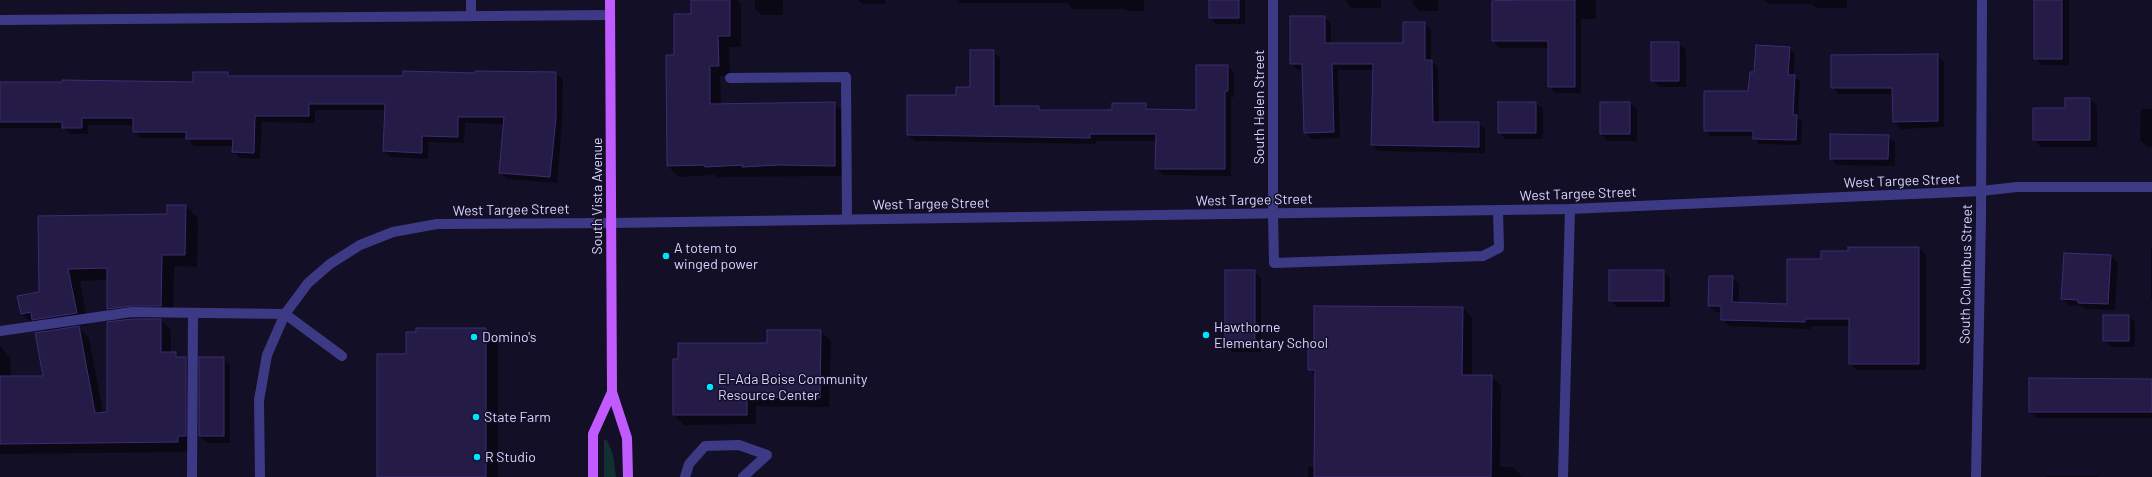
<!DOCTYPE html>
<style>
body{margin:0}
canvas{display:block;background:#130f26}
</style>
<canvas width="2152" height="477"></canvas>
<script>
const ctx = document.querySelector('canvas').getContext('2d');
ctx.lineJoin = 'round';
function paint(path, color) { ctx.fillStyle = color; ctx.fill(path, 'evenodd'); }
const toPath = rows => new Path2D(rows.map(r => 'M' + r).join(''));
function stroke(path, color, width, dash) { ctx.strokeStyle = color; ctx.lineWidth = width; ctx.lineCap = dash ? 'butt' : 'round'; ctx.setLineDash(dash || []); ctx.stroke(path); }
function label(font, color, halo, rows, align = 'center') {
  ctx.font = font + ' Barlow,sans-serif'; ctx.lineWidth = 3; ctx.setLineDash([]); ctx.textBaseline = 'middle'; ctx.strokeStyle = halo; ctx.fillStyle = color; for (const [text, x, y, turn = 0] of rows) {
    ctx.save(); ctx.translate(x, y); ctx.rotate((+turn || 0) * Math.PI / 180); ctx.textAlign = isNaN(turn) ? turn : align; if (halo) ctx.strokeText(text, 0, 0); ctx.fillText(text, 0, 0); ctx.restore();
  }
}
paint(toPath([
 [604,440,607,440,613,455,616,477,604,477]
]), '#12302f');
paint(toPath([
 [692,0,737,0,741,4,741,47,729,47,730,76,720,76,721,104,834,103,845,114,845,176,717,177,715,175,679,177,668,166,667,56,675,56,692,15],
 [755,0,783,0,783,15,762,15,755,9],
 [858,0,885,0,885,4,863,4],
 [958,0,1144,0,1144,11,1128,11,1125,9,1072,9,1067,3,960,3],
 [1210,0,1245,0,1245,24,1216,24,1210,17],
 [1345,0,1381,0,1381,8,1351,8],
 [1413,0,1438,0,1438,11,1420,11,1413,4],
 [1518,0,1596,0,1596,19,1581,19,1581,93,1556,93,1549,87,1549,48,1500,48,1493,41],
 [1764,0,1847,0,1847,8,1816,8,1812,4,1768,4],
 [2035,0,2069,0,2069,65,2042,65,2035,58],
 [1324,17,1331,23,1331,44,1404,44,1425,23,1431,29,1431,61,1438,67,1439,123,1479,123,1485,129,1485,153,1378,151,1372,145,1374,70,1338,70,1340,138,1311,139,1305,132,1304,70,1298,70,1291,63],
 [1679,43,1686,50,1686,87,1659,87,1652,80],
 [1757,46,1790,48,1795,54,1793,76,1800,81,1798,118,1802,121,1801,145,1759,144,1754,139,1754,136,1710,136,1705,130,1749,92,1755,73],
 [993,51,1000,58,1000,107,1039,107,1042,111,1113,111,1145,104,1151,110,1197,111,1227,66,1234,72,1234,97,1231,97,1231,176,1163,175,1156,169,1157,141,1096,141,1096,144,915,141,908,135,957,96,971,88],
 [1937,55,1944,62,1944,127,1901,129,1894,122,1893,94,1839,94,1832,87],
 [227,73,231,77,404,77,556,73,563,80,562,125,557,183,507,179,500,172,504,124,465,123,464,143,429,142,428,159,391,157,384,151,386,110,315,110,315,123,262,122,260,159,240,158,233,151,233,146,194,146,187,138,140,138,134,131,134,125,88,125,88,134,70,134,64,128,0,128,0,82,101,81,194,83],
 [2090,99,2097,106,2097,147,2041,147,2034,140],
 [1536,103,1543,109,1543,139,1505,139,1499,132],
 [1630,103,1637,109,1637,141,1608,141,1601,134],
 [2141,109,2152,109,2152,147,2147,147,2140,140],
 [1888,136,1895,142,1895,166,1837,165,1831,158],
 [186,206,198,218,197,267,174,266,173,317,136,318,161,320,171,330,171,353,176,353,181,358,186,358,196,368,188,452,0,454,0,346,10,357,11,377,44,377,46,332,38,325,34,325,21,313,40,293,39,217,168,215],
 [108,280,108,309,121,321,108,412,103,413,89,338,78,327,88,325,80,281],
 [2151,247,2152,247,2152,300,2151,299],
 [1919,248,1926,255,1926,370,1857,370,1850,364,1850,326,1811,326,1811,329,1729,326,1722,319,1722,312,1716,312,1709,306,1732,277,1739,284,1739,303,1788,305,1822,260,1849,252],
 [2111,256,2118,263,2115,310,2086,309,2082,306,2069,305,2062,299],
 [1254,271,1261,278,1261,352,1232,352,1226,345],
 [1664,271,1670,278,1670,307,1617,307,1610,300],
 [1463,308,1472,318,1472,376,1491,376,1501,386,1500,467,1513,467,1523,477,1308,477,1308,467,1315,467,1316,376,1309,369,1315,343],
 [2128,316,2135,322,2135,347,2111,347,2104,340],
 [486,329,498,341,498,477,378,477,407,355],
 [821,331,831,341,829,407,756,406,756,424,684,425,674,415],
 [224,358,230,365,230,443,207,443,200,436],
 [2152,380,2152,418,2037,418,2030,412],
 [2047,476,2098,476,2099,477,2047,477]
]), '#0007');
const building = toPath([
 [691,0,730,0,730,36,718,36,719,66,710,66,710,104,835,102,835,166,779,165,742,167,743,165,705,167,705,165,667,166,666,55,674,55,674,14,691,14,691,0],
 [1209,0,1239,0,1239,18,1209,18,1209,0],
 [1517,0,1575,0,1575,87,1548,87,1548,41,1492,41,1492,1,1517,0],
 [2034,0,2062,0,2062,59,2034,59,2034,0],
 [1290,16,1325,16,1325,43,1403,43,1403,22,1425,22,1425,60,1432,60,1433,122,1479,122,1479,147,1371,145,1373,64,1332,64,1334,132,1304,133,1302,64,1290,64,1290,16],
 [1651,42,1679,42,1679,81,1651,81,1651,42],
 [1756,45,1790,47,1788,75,1795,75,1793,115,1797,115,1796,140,1753,139,1753,131,1704,131,1704,91,1748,91,1750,72,1754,72,1756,45],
 [970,50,994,50,994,106,1039,106,1039,110,1112,110,1112,103,1146,103,1146,109,1196,110,1196,65,1228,65,1228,91,1225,91,1225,169,1155,169,1156,134,1090,134,1090,138,907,135,907,95,956,95,956,87,970,87,970,50],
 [1938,54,1938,121,1893,122,1892,88,1831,88,1831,55,1938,54],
 [403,71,475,73,475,71,556,72,556,118,550,177,499,173,504,117,458,117,458,137,422,136,422,153,383,151,385,104,309,104,309,116,255,116,254,153,232,152,233,139,186,139,186,132,133,132,133,118,82,118,82,128,62,128,62,122,0,122,0,82,62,82,62,80,193,82,193,72,228,72,228,76,403,76,403,71],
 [2065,98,2090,98,2090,140,2033,140,2033,108,2065,108,2065,98],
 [1498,102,1536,102,1536,133,1498,133,1498,102],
 [1600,102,1630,102,1630,134,1600,134,1600,102],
 [1830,134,1889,135,1888,159,1830,159,1830,134],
 [167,205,186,205,185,255,162,255,161,306,132,306,107,309,107,268,68,269,77,313,32,320,31,312,21,314,17,296,39,292,38,216,167,214,167,205],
 [1848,247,1919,247,1919,364,1849,364,1849,319,1805,319,1805,322,1721,320,1721,306,1708,306,1709,276,1733,276,1732,302,1787,304,1787,259,1821,259,1821,251,1848,251,1848,247],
 [2064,253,2111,255,2108,304,2078,303,2078,300,2061,299,2064,253],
 [1225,270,1255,270,1255,345,1225,345,1225,270],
 [1609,270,1664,270,1664,301,1609,301,1609,270],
 [1314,306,1463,307,1462,375,1492,375,1491,477,1314,477,1315,370,1308,370,1308,342,1314,342,1314,306],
 [2103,315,2129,315,2129,341,2103,341,2103,315],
 [132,319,161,319,161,352,176,352,176,357,186,357,186,436,178,436,178,442,0,444,0,376,43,376,35,333,79,326,95,413,107,412,107,322,132,319],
 [416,328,486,328,486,477,377,477,377,354,406,354,406,332,416,332,416,328],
 [767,330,821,330,820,398,747,397,747,415,673,415,673,359,678,359,678,343,767,343,767,330],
 [199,357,224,357,224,436,199,436,199,357],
 [2029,378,2152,379,2152,412,2029,412,2029,378]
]);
paint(building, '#241b47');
stroke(building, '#3b2d73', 1);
stroke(toPath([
 [471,16,471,0],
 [730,78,846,77,847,219],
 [1273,214,1274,263,1483,256,1499,248,1498,210],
 [0,331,132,312,285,314,342,356],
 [192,477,193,313],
 [685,477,689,464,705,446,739,445,767,455,743,477],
 [1563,477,1570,209]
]), '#3d3a85', 10);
stroke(toPath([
 [1273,0,1273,214],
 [0,20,610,15],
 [260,477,259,400,267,355,285,314,308,283,330,264,360,245,393,232,437,224,611,223]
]), '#3d3a85', 10);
stroke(toPath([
 [611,223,1570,209,1981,191,2017,187,2152,187],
 [1976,477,1981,218,1982,0]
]), '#3d3a85', 10);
stroke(toPath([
 [610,0,612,392,627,438,628,477],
 [593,477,593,434,612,392]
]), '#c25bff', 10);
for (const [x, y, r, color] of [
 [666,256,4,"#00e5ff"],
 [1206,335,4,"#00e5ff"],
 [474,337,4,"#00e5ff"],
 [710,387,4,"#00e5ff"],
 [476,417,4,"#00e5ff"],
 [477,457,4,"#00e5ff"]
]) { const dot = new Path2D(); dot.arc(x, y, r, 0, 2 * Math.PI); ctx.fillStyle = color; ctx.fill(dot); stroke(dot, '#130f26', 1.5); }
label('14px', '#d9d4ff', '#130f26', [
 ["South Helen Street",1259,107,-90],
 ["West Targee Street",1902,181,-2],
 ["West Targee Street",1578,194,-2],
 ["South Vista Avenue",597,196,-90],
 ["West Targee Street",1254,200,-1],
 ["West Targee Street",931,204,-1],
 ["West Targee Street",511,210,-1],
 ["South Columbus Street",1966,274,-89]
]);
label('14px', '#d9d4ff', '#130f26', [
 ["A totem to",674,248],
 ["winged power",674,264],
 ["Hawthorne",1214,327],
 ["Elementary School",1214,343],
 ["Domino's",482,337],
 ["El-Ada Boise Community",718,379],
 ["Resource Center",718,395],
 ["State Farm",484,417],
 ["R Studio",485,457]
], 'left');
</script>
